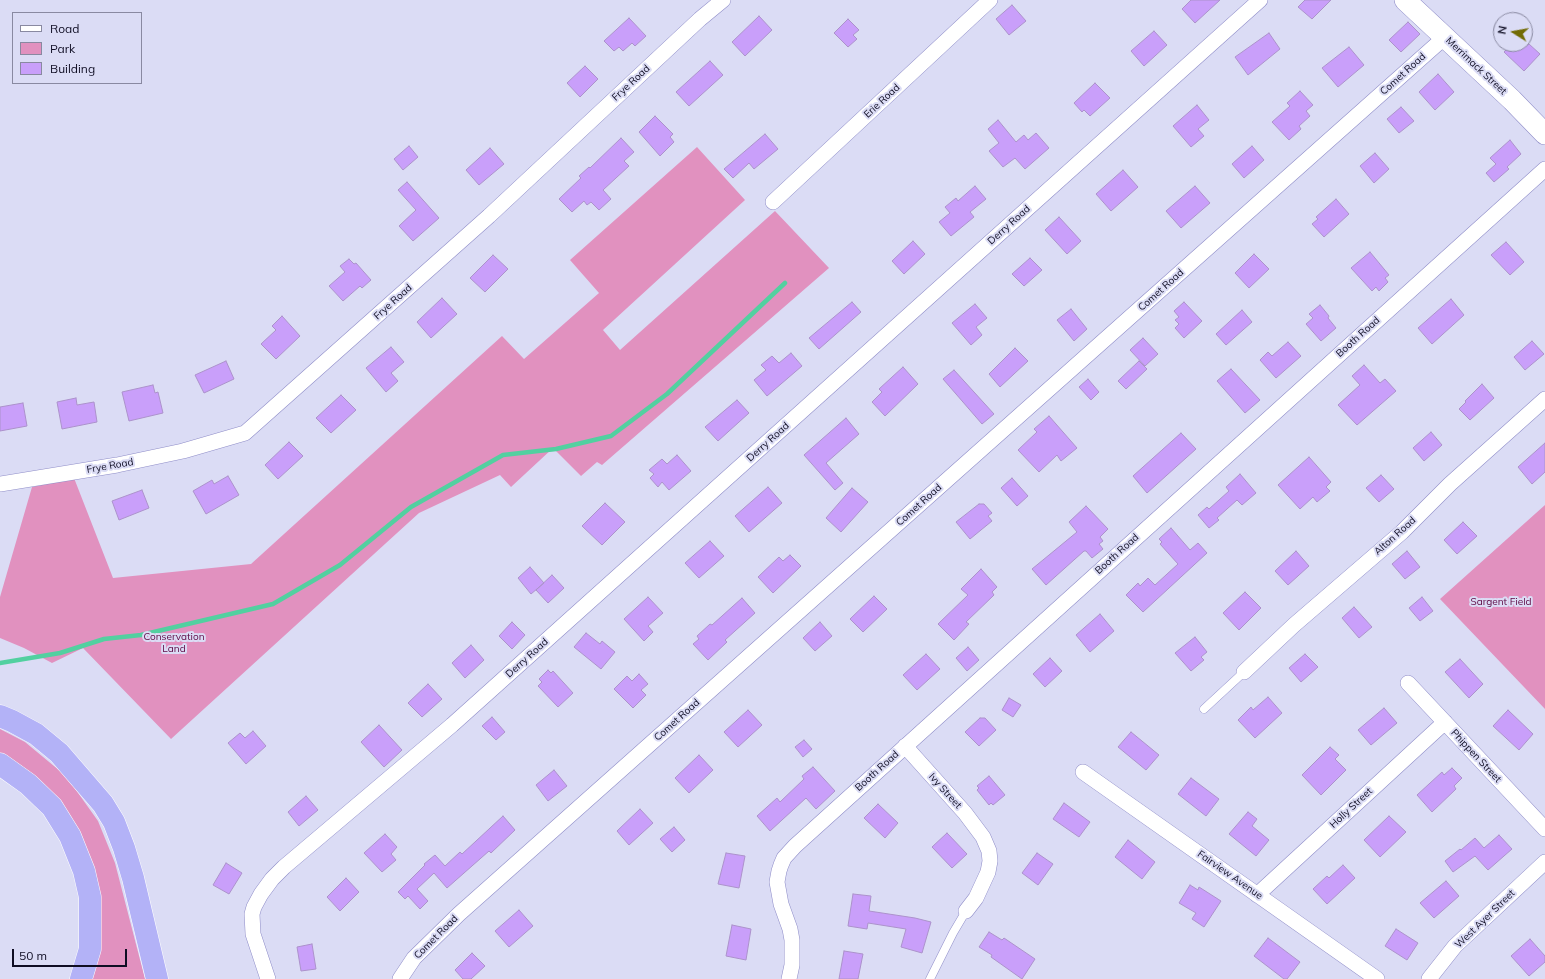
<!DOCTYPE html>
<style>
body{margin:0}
#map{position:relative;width:1545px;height:979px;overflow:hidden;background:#dbdcf5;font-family:Mulish,sans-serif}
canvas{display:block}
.legend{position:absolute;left:12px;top:12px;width:130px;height:72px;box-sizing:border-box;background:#dbdcf5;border:1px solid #8989a1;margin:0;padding:5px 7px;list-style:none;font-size:12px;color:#0f0d23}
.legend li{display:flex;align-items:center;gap:8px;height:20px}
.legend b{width:20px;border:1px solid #8989a1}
.north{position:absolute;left:1493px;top:12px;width:40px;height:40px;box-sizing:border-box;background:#dbdcf5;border:1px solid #8989a1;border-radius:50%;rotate:281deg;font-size:11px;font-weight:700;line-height:16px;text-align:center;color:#0f0d23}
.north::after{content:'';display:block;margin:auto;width:14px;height:18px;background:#726b04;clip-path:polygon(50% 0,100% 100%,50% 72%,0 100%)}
.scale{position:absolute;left:12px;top:949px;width:115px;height:18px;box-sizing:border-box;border:2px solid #0f0d23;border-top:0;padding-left:5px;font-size:12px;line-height:14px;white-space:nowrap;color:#0f0d23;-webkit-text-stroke:3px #dbdcf5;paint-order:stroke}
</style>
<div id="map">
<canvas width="1545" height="979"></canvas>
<ul class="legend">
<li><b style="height:5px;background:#fff"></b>Road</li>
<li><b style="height:11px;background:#e191bf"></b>Park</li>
<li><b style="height:11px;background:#c99ffa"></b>Building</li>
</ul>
<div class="north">N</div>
<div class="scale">50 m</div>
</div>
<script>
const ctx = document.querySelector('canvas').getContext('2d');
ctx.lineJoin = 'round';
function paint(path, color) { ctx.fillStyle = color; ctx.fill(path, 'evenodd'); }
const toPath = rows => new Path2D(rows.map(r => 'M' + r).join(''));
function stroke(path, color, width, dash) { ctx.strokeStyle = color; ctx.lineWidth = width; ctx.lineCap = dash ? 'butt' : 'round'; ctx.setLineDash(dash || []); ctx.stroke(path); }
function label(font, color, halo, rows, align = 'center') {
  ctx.font = font + ' Mulish,sans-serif'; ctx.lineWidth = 4; ctx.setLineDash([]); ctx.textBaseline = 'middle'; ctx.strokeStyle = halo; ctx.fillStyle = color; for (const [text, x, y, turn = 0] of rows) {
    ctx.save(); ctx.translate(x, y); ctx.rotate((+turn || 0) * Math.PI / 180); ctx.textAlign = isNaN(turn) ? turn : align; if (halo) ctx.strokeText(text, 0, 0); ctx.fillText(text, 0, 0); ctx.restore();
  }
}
paint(toPath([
 [697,147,745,200,603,330,620,350,775,211,829,268,602,465,597,462,581,476,553,448,511,487,500,475,419,513,171,739,83,648,52,663,24,648,0,638,0,597,32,487,74,478,113,578,251,564,502,336,524,359,599,293,570,260],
 [1545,505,1545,709,1440,599],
 [0,729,25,742,66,776,98,821,115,863,145,979,86,979,82,850,0,761]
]), '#e191bf');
stroke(toPath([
 [0,663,60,653,104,639,141,635,273,604,340,565,411,507,503,455,556,449,611,436,667,394,785,283]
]), '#52d0a0', 4.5);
const building = toPath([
 [1191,0,1220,0,1195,23,1182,9,1191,0],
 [1305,0,1331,0,1312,19,1298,7,1305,0],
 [1012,5,1026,21,1009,35,996,19,1012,5],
 [759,16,772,30,745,56,732,42,759,16],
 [629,18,646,36,635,46,632,43,623,51,619,47,614,51,604,41,629,18],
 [848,19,859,30,853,35,857,39,848,47,834,33,848,19],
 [1408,22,1420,34,1401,52,1389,40,1408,22],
 [1154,31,1167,45,1144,66,1131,51,1154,31],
 [1269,33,1280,49,1248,75,1235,57,1269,33],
 [1512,44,1529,44,1540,54,1524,71,1504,52,1512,44],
 [1349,47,1364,65,1338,87,1322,68,1349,47],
 [710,61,723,75,689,106,676,92,710,61],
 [585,66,598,79,580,97,567,83,585,66],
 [1438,74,1454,92,1435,110,1419,92,1438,74],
 [1095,83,1110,98,1090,116,1084,110,1082,112,1074,103,1095,83],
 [1300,91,1313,105,1306,111,1310,116,1299,126,1301,129,1289,140,1272,122,1290,106,1287,103,1300,91],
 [1197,105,1209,120,1198,129,1204,136,1191,147,1173,126,1197,105],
 [1401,107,1414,121,1399,133,1387,119,1401,107],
 [655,116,673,134,670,137,674,142,660,156,639,132,655,116],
 [998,120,1016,142,1024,135,1028,140,1036,133,1049,148,1025,169,1015,158,1003,167,989,151,999,143,988,129,998,120],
 [765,134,778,149,754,169,749,163,733,178,724,169,765,134],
 [621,138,634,152,624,161,629,166,603,190,611,199,599,210,591,202,587,205,584,201,572,212,559,199,581,178,579,176,589,167,590,168,621,138],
 [1510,140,1521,154,1507,167,1509,169,1494,182,1486,173,1496,164,1490,158,1510,140],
 [409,146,418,157,403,170,394,159,409,146],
 [1252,146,1264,160,1244,178,1232,164,1252,146],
 [490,148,504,164,479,185,466,170,490,148],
 [1375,153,1389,169,1374,183,1360,166,1375,153],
 [1123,170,1138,187,1111,211,1096,194,1123,170],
 [407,182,439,218,413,241,399,226,416,210,398,190,407,182],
 [975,186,986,199,970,212,974,217,951,236,939,222,950,213,945,207,956,198,958,201,975,186],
 [1195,186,1210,203,1181,228,1166,211,1195,186],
 [1336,199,1349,214,1324,237,1312,224,1318,219,1316,217,1336,199],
 [1059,217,1081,241,1067,254,1045,230,1059,217],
 [913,241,925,254,904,274,892,261,913,241],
 [1506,242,1524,262,1510,275,1491,255,1506,242],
 [1370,252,1389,275,1385,278,1388,282,1379,291,1376,287,1372,291,1351,268,1370,252],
 [1254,254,1269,269,1249,288,1235,273,1254,254],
 [493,255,508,269,485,292,470,278,493,255],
 [1030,258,1042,270,1024,286,1012,274,1030,258],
 [349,259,354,264,356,263,371,280,362,288,360,286,343,301,329,286,345,272,340,266,349,259],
 [442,298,457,314,431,338,417,322,442,298],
 [1451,299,1464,315,1432,344,1418,328,1451,299],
 [852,302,861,312,819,349,809,338,852,302],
 [1184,302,1202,321,1184,338,1175,328,1179,324,1175,320,1179,317,1174,311,1184,302],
 [975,304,987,318,976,327,982,335,971,345,952,323,975,304],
 [1320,305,1329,316,1328,318,1336,328,1321,341,1306,324,1313,318,1309,314,1320,305],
 [1071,309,1087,329,1074,341,1057,320,1071,309],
 [1242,310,1252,322,1226,345,1216,334,1242,310],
 [282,316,300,336,276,359,261,344,276,330,272,326,282,316],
 [1143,338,1158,354,1145,366,1130,350,1143,338],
 [1532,341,1544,354,1525,370,1514,357,1532,341],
 [1288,342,1301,356,1276,378,1260,360,1268,352,1272,356,1288,342],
 [391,347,404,362,391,373,398,381,386,392,366,368,391,347],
 [1015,348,1028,361,1000,387,989,374,1015,348],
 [791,353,802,366,767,396,754,380,766,370,761,365,772,356,779,363,791,353],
 [226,361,234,379,204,393,195,375,226,361],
 [1139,361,1147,369,1126,389,1118,381,1139,361],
 [1364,365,1380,383,1385,379,1396,391,1357,425,1338,405,1360,385,1352,376,1364,365],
 [903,367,918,384,885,416,872,402,882,392,879,389,903,367],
 [1231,369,1260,400,1245,413,1217,381,1231,369],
 [954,370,994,414,982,424,943,379,954,370],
 [1088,379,1099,392,1091,400,1079,387,1088,379],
 [1482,384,1494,398,1470,420,1459,409,1466,402,1465,401,1482,384],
 [153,385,155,393,158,392,163,413,129,421,122,392,153,385],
 [341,395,356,410,331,433,316,418,341,395],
 [76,398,77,405,94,402,97,422,62,429,57,402,76,398],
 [737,400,749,413,718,441,705,427,737,400],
 [23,403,27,426,0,431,0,407,23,403],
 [1049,416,1077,448,1061,461,1057,455,1039,472,1018,450,1037,432,1034,429,1049,416],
 [846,418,859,434,826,463,843,483,835,490,804,455,846,418],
 [1431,432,1442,445,1424,461,1413,448,1431,432],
 [1181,433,1196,449,1147,493,1133,476,1181,433],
 [289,442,303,456,278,479,265,465,289,442],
 [1545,443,1545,472,1532,484,1518,467,1545,443],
 [677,455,691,471,669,490,662,482,658,487,650,478,654,474,649,470,662,459,667,464,677,455],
 [1309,457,1331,482,1326,487,1330,491,1317,502,1313,497,1300,509,1278,485,1309,457],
 [1240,474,1256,493,1242,505,1237,500,1217,518,1219,520,1209,528,1198,515,1207,507,1209,509,1229,491,1226,487,1240,474],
 [1381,475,1394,489,1379,502,1366,488,1381,475],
 [228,476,239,495,206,514,193,491,212,480,214,484,228,476],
 [1012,478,1028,496,1017,506,1001,488,1012,478],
 [768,487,782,503,749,532,735,516,768,487],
 [852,488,868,502,841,532,826,518,852,488],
 [142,490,149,508,119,520,112,501,142,490],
 [605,503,625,522,602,545,582,526,605,503],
 [979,504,984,504,992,513,988,516,992,521,970,539,956,522,979,504],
 [1086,506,1108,529,1100,537,1103,541,1099,544,1103,549,1092,558,1086,551,1084,551,1046,585,1032,569,1077,532,1069,522,1086,506],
 [1463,522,1477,536,1457,554,1444,540,1463,522],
 [1171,528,1190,550,1198,543,1207,553,1143,612,1126,595,1138,583,1140,586,1148,578,1155,585,1178,564,1160,544,1162,542,1159,539,1171,528],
 [710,541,724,556,699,578,685,563,710,541],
 [1296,551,1309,566,1288,585,1275,571,1296,551],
 [1407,551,1420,567,1405,579,1392,564,1407,551],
 [790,555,801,566,773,593,758,577,779,557,783,561,790,555],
 [530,567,544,583,531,594,518,578,530,567],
 [981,569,997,587,992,592,994,595,966,622,969,624,954,640,938,624,968,595,961,589,981,569],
 [552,575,564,588,548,603,536,590,552,575],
 [1245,592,1261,608,1239,630,1223,613,1245,592],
 [874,596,887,609,863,632,850,619,874,596],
 [648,597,663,613,648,626,653,632,644,641,624,619,648,597],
 [1422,597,1433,611,1420,621,1409,608,1422,597],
 [742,598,755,613,725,640,727,642,708,660,693,644,699,639,697,636,710,624,712,625,742,598],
 [1354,607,1372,627,1359,638,1342,618,1354,607],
 [1100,614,1114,631,1090,652,1076,635,1100,614],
 [512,622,525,635,512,649,499,636,512,622],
 [820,622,832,636,815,651,803,638,820,622],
 [586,633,600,644,602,641,615,652,601,669,574,647,586,633],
 [1195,637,1207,652,1201,657,1204,660,1191,671,1175,653,1195,637],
 [471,645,484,660,465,678,452,663,471,645],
 [968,647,979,660,967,671,956,658,968,647],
 [926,654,940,669,917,690,903,675,926,654],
 [1305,654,1318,667,1301,682,1289,668,1305,654],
 [1050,658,1062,671,1045,687,1033,674,1050,658],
 [1460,659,1483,684,1469,698,1445,672,1460,659],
 [548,670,551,673,553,671,573,693,558,707,538,686,542,682,539,679,548,670],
 [639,674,648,684,641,690,646,695,633,708,614,689,627,676,632,681,639,674],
 [428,684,442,699,422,717,408,703,428,684],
 [1268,697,1282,713,1255,738,1238,720,1251,707,1253,710,1268,697],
 [1009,698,1021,705,1013,717,1002,710,1009,698],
 [1384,708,1397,723,1371,745,1358,730,1384,708],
 [748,710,762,725,738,747,724,732,748,710],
 [1508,710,1533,734,1519,750,1493,726,1508,710],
 [492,717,505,732,496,740,482,726,492,717],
 [980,718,985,718,996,730,979,746,965,732,980,718],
 [379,725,402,750,384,767,361,742,379,725],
 [253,731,266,746,246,764,228,743,240,733,245,738,253,731],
 [1131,732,1159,755,1146,770,1118,747,1131,732],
 [804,740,812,749,803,757,795,747,804,740],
 [1330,747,1339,755,1335,759,1346,770,1321,795,1302,775,1330,747],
 [699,755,713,770,689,793,675,778,699,755],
 [813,767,835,791,816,809,806,798,770,831,757,816,777,798,780,802,804,779,802,776,813,767],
 [1452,768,1462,778,1454,786,1456,789,1432,812,1417,795,1442,772,1444,775,1452,768],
 [554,770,567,786,548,801,536,785,554,770],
 [989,776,1005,795,993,805,991,803,989,805,977,790,979,788,977,786,989,776],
 [1191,778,1219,799,1206,816,1178,794,1191,778],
 [306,796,318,810,299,826,288,812,306,796],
 [1064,803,1090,822,1079,837,1053,819,1064,803],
 [878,804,898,823,885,838,864,818,878,804],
 [640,809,653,823,629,845,617,831,640,809],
 [1248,812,1257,819,1252,826,1269,840,1256,856,1229,834,1248,812],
 [503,816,515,830,491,853,489,851,447,888,434,873,417,889,428,901,420,909,408,896,405,899,398,892,425,865,424,864,435,855,445,866,460,852,462,854,503,816],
 [1389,816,1406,832,1380,857,1364,840,1389,816],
 [674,827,685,840,672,852,660,839,674,827],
 [947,833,967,854,952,868,932,847,947,833],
 [385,834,397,847,391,854,396,860,382,872,364,853,385,834],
 [1499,835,1512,849,1488,870,1475,856,1453,872,1445,861,1460,849,1461,850,1475,838,1484,848,1499,835],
 [1128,840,1155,862,1142,879,1115,857,1128,840],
 [726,853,745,856,739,888,718,884,726,853],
 [1037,853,1053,864,1038,885,1022,873,1037,853],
 [226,863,242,873,229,894,213,885,226,863],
 [1343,865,1355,878,1327,904,1313,889,1327,876,1329,878,1343,865],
 [346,878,359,892,340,911,327,897,346,878],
 [1446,881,1459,896,1434,918,1420,903,1446,881],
 [1190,885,1198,890,1199,887,1221,901,1204,927,1192,919,1196,913,1179,903,1190,885],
 [853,894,871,896,869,911,915,918,931,922,922,953,901,947,906,929,868,923,867,929,848,926,853,894],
 [519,910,533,926,509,947,495,931,519,910],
 [732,925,751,929,746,960,726,956,732,925],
 [1396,929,1418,943,1407,960,1385,946,1396,929],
 [989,932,1002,940,1004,938,1035,959,1022,979,991,957,992,955,979,947,989,932],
 [1268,938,1300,962,1287,979,1284,979,1254,956,1268,938],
 [1530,939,1545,956,1545,962,1529,976,1511,956,1530,939],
 [312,944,316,969,301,971,297,947,312,944],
 [844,951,863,954,858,979,839,979,844,951],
 [472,953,485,966,471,979,463,979,455,970,472,953]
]);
paint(building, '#c99ffa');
stroke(building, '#ac92cb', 1);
const lane = toPath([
 [1204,709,1244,672],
 [930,979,953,933,966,911]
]);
const street = toPath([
 [773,202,990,0],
 [0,484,117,465,183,451,245,433,489,216,700,19,723,0],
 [1244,672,1294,625,1402,532,1450,484,1545,399],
 [1408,683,1545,829],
 [905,746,965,813,983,837,989,851,990,861,988,872,976,898,966,911],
 [1083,772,1377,979],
 [1257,895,1445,722],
 [268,979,253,934,252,914,254,907,261,894,272,879,284,867,452,725,1260,0],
 [400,979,414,958,459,914,1445,37],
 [789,979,792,965,792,940,790,929,781,904,777,882,779,871,781,865,784,858,795,846,1545,169],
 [1429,979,1455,946,1469,933,1545,862]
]);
const secondary = toPath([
 [1405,0,1512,100,1545,134]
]);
const highway = toPath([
 [0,716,12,721,36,734,59,753,103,804,114,822,124,848,133,878,157,979],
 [0,764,28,784,52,807,70,836,84,871,90,897,90,949,81,979]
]);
stroke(lane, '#8f8dc8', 9);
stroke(street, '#8f8dc8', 16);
stroke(secondary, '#8f8dc8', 22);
stroke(highway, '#fff', 23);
stroke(lane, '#fff', 8);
stroke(street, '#fff', 15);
stroke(secondary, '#fff', 21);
stroke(highway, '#b3b2f7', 22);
label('10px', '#0f0d23', '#dbdcf5', [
 ["Merrimack Street",1476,66,43],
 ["Comet Road",1403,74,-42],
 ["Frye Road",631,83,-43],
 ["Erie Road",882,101,-43],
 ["Derry Road",1009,225,-42],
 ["Comet Road",1161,290,-42],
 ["Frye Road",393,302,-42],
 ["Booth Road",1358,337,-42],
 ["Derry Road",768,442,-42],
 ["Frye Road",110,466,-10],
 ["Comet Road",919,505,-42],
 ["Alton Road",1395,536,-42],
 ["Booth Road",1117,554,-42],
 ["Derry Road",527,658,-42],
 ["Comet Road",677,720,-42],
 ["Phippen Street",1476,756,47],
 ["Booth Road",877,771,-42],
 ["Ivy Street",945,791,48],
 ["Holly Street",1351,808,-43],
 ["Fairview Avenue",1230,875,35],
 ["West Ayer Street",1485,919,-44],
 ["Comet Road",436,937,-45]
]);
label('10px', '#5c0642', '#dbdcf5', [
 ["Sargent Field",1501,602],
 ["Conservation",174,637],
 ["Land",174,649]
]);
</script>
